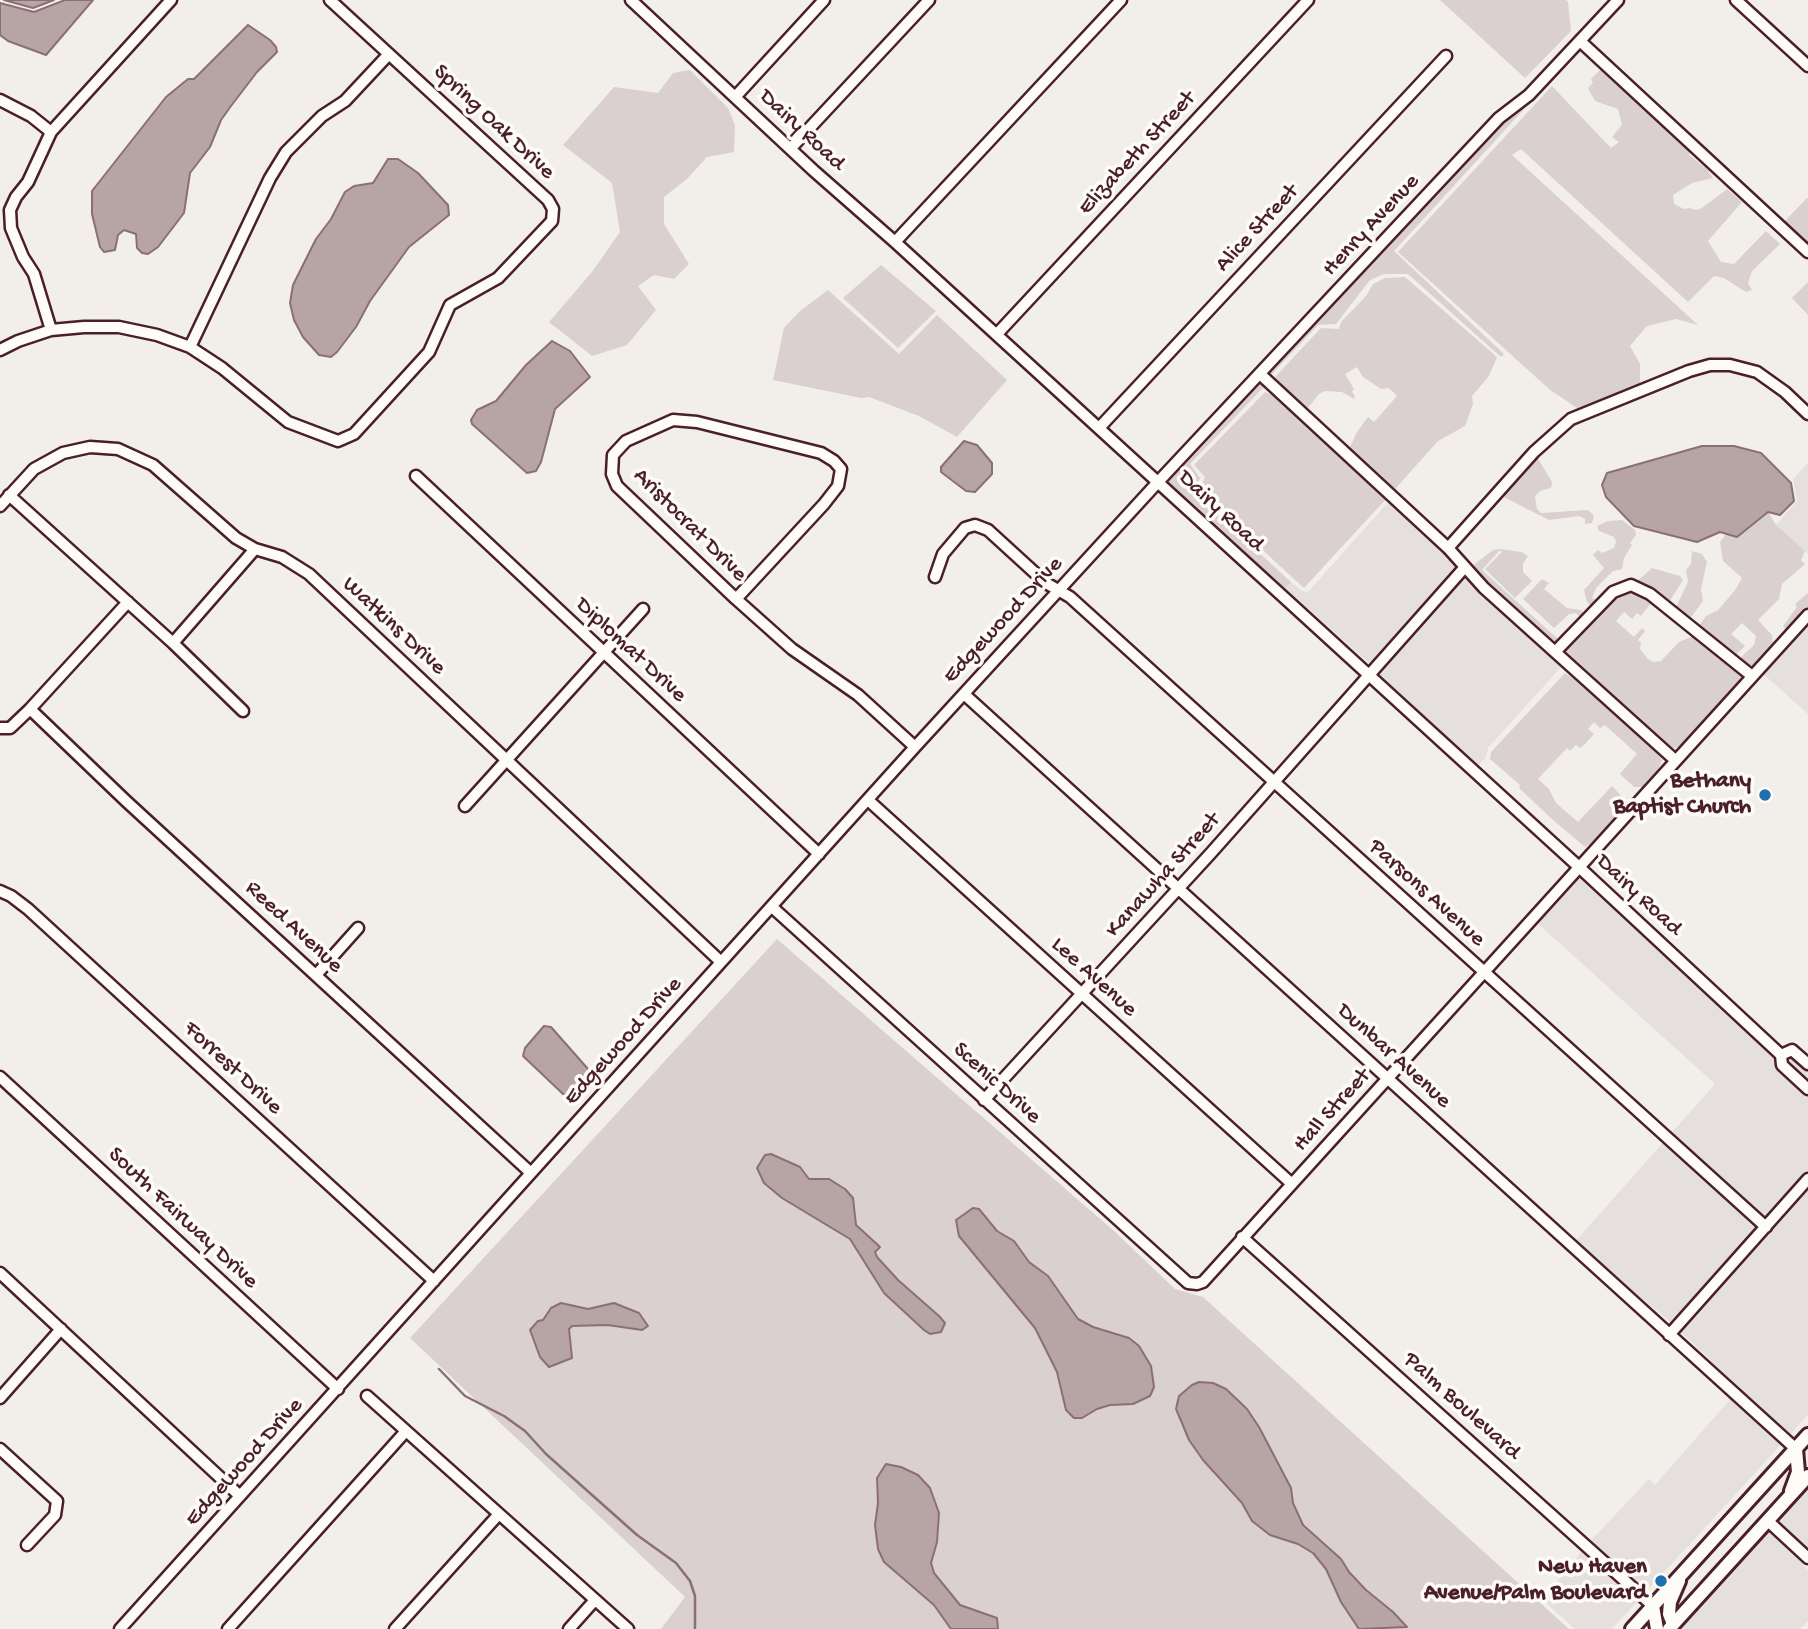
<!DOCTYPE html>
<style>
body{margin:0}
canvas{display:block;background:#f2efeb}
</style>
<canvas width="1808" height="1629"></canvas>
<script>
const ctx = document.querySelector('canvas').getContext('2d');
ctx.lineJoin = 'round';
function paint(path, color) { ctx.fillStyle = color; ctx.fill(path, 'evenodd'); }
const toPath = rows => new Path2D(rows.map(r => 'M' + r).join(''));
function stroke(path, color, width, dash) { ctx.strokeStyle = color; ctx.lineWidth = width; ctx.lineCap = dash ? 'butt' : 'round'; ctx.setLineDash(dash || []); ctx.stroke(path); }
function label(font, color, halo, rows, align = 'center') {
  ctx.font = font + ' "Gochi Hand",sans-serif'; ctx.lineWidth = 7; ctx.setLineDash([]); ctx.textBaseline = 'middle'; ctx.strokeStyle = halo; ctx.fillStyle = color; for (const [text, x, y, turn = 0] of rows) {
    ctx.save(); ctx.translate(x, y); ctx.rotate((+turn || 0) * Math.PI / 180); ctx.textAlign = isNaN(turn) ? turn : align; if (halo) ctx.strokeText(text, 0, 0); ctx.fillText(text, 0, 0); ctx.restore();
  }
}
paint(toPath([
 [1808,463,1808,554,1776,525,1797,501,1793,479],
 [1391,499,1456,558,1458,572,1562,666,1488,748,1486,757,1477,767,1368,665,1369,663,1285,588,1291,582,1302,591,1308,592],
 [1808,620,1808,714,1760,671],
 [1577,872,1776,1057,1779,1069,1808,1095,1808,1415,1612,1629,1575,1629,1543,1600,1583,1549,1649,1479,1655,1485,1740,1388,1667,1319,1574,1243,1715,1084,1534,920],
 [1792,1056,1808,1071,1808,1082,1787,1063,1786,1058],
 [1808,1485,1808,1551,1775,1521],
 [1769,1528,1805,1562,1803,1565,1808,1570,1808,1621,1800,1629,1685,1629,1681,1625]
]), '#e5dfdd');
paint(toPath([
 [1440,0,1566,0,1568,2,1571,31,1525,78],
 [1602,68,1691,148,1689,155,1707,169,1713,178,1692,183,1673,195,1674,204,1684,209,1690,208,1696,210,1702,208,1727,189,1742,202,1708,241,1721,262,1734,264,1766,231,1780,244,1752,271,1748,283,1752,290,1746,292,1724,278,1714,276,1688,302,1521,149,1512,155,1698,325,1676,319,1647,326,1630,346,1640,364,1640,384,1619,394,1577,408,1549,389,1398,252,1552,86,1611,148,1619,142,1612,137,1622,125,1618,109,1595,101,1588,88,1593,83,1591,79],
 [690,70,728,108,735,125,734,152,707,157,687,179,664,197,664,224,689,264,674,279,654,275,638,286,656,310,627,345,592,356,549,322,592,272,620,232,612,183,563,145,614,87,658,93,673,73],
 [1538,94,1394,251,1504,354,1501,357,1408,274,1384,274,1370,280,1336,324,1318,325,1272,374,1274,391,1263,388,1190,464,1200,478,1194,491,1196,495,1291,582,1285,588,1165,482,1503,122],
 [1807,198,1808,198,1808,243,1785,221],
 [881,265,936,311,898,348,843,298],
 [1405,277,1497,357,1489,376,1472,396,1473,404,1465,426,1438,441,1395,489,1349,449,1357,432,1368,417,1374,422,1397,396,1389,388,1381,389,1363,377,1357,367,1345,374,1354,389,1352,392,1355,396,1354,399,1342,392,1325,391,1319,394,1307,409,1290,395,1275,377,1321,328,1339,329,1341,322,1366,296,1373,284,1385,278],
 [1808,282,1808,315,1792,298],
 [828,290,899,354,937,315,1007,380,957,437,919,416,869,397,861,398,773,380,784,328,800,311],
 [1265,392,1273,395,1386,499,1304,588,1199,492,1205,477,1194,465],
 [1537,457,1552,482,1551,488,1540,491,1535,496,1537,509,1541,513,1588,510,1594,516,1592,523,1585,524,1585,519,1579,516,1549,520,1500,495,1534,458],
 [1768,512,1776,525,1805,551,1801,560,1805,564,1782,584,1779,599,1758,620,1772,635,1773,645,1755,665,1748,665,1740,658,1754,645,1756,636,1742,623,1731,634,1745,646,1736,655,1699,626,1706,616,1718,610,1736,589,1742,578,1723,561,1720,542,1726,534,1737,537],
 [1622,520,1635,530,1636,535,1630,543,1632,545,1624,558,1622,569,1613,571,1596,588,1592,598,1598,601,1591,607,1587,602,1584,590,1604,568,1593,555,1598,550,1602,553,1614,548,1616,542,1614,537,1599,531,1597,526,1608,521],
 [1500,549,1522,552,1528,556,1523,564,1523,572,1532,581,1515,598,1485,569,1502,552,1500,550,1482,570,1559,640,1557,643,1552,644,1471,567,1493,550],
 [1692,551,1702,554,1707,562,1701,589,1703,601,1689,620,1675,609,1688,582,1686,570,1691,564],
 [1652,568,1680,576,1683,580,1668,604,1635,583],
 [1542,579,1549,583,1544,589,1567,608,1581,610,1585,615,1582,619,1576,613,1569,614,1554,628,1523,599],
 [1626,592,1638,594,1651,603,1641,616,1637,613,1632,619,1624,612,1616,621,1634,637,1642,628,1645,631,1638,640,1641,643,1640,649,1648,659,1654,662,1661,661,1679,642,1693,636,1741,675,1741,679,1681,746,1674,748,1664,746,1563,652,1603,608],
 [1808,593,1808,609,1786,630,1783,626,1797,607,1795,604],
 [1565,673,1583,685,1584,688,1657,753,1662,760,1658,770,1643,787,1634,787,1620,774,1637,754,1605,725,1600,728,1594,722,1588,729,1594,734,1585,744,1580,748,1576,745,1570,751,1567,748,1538,779,1549,789,1556,803,1578,822,1612,786,1624,799,1624,806,1621,811,1590,844,1585,847,1553,820,1519,788,1520,785,1490,759,1491,752],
 [777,939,1114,1231,1175,1289,1203,1297,1569,1629,661,1629,685,1597,410,1338]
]), '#d9d0cf');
const water = toPath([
 [4,0,54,0,33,8,4,0],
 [65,0,93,0,46,55,8,41,0,35,0,3,34,12,65,0],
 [248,25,270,40,276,47,277,52,257,72,231,106,221,120,210,147,190,173,184,213,158,247,148,254,142,253,137,248,136,234,124,230,118,235,115,250,104,252,100,247,92,214,92,191,166,97,188,79,194,79,248,25],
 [388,159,398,159,418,173,448,205,449,215,409,247,370,301,356,327,337,352,331,357,319,355,303,337,294,320,290,303,293,285,316,239,331,219,345,192,354,186,373,183,388,159],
 [552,341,570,351,590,377,555,409,541,462,536,471,527,473,472,424,471,420,477,410,496,401,526,365,552,341],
 [964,441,977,445,992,463,992,474,975,492,966,491,941,472,941,467,964,441],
 [1702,446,1734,446,1761,453,1791,483,1794,501,1780,515,1768,512,1737,537,1720,532,1697,542,1634,526,1606,497,1602,485,1607,473,1702,446],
 [544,1026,551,1027,588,1069,588,1078,574,1096,563,1094,523,1056,525,1048,544,1026],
 [771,1154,800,1167,809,1179,829,1179,845,1189,853,1198,856,1225,880,1247,875,1252,877,1257,898,1280,939,1316,945,1323,941,1332,930,1334,924,1330,884,1293,850,1239,782,1198,764,1183,757,1168,765,1155,771,1154],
 [973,1208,979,1209,997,1231,1014,1241,1029,1262,1048,1276,1078,1319,1093,1327,1129,1338,1139,1346,1151,1366,1154,1387,1150,1396,1133,1404,1110,1405,1097,1409,1082,1418,1074,1418,1066,1410,1057,1372,1035,1328,959,1236,956,1220,973,1208],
 [561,1303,588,1309,614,1303,639,1313,648,1326,642,1330,608,1325,572,1326,569,1329,572,1358,549,1367,540,1357,530,1330,538,1321,543,1320,551,1308,561,1303],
 [1199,1382,1213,1383,1226,1389,1247,1409,1259,1427,1291,1488,1293,1503,1303,1525,1341,1559,1349,1572,1366,1590,1393,1612,1407,1627,1359,1629,1341,1602,1326,1569,1313,1553,1298,1544,1270,1535,1252,1521,1242,1503,1203,1460,1189,1440,1182,1423,1176,1409,1179,1396,1192,1385,1199,1382],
 [886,1464,901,1467,918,1475,930,1488,939,1513,937,1542,931,1563,934,1573,960,1605,997,1618,998,1629,951,1629,934,1605,884,1562,878,1549,875,1525,878,1503,877,1478,886,1464]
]);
paint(water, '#b7a5a6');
stroke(water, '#8b6f75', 2);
stroke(toPath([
 [439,1369,465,1396,504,1416,525,1431,546,1454,637,1535,676,1563,690,1581,695,1596,695,1629]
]), '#8b6f75', 2.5);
const minor = toPath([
 [631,0,814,171,895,242,1579,867,1781,1055,1782,1065,1808,1089],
 [1736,0,1808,66],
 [1580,41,1808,252],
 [736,96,824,0],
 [0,100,31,116,51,132],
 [791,148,929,0],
 [895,242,1121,0],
 [51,330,34,274,23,257,11,228,10,210,16,197,28,182,51,132,171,0],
 [997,334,1308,0],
 [190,347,270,178,286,152,322,116,345,101,389,54],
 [0,350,18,341,51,330,84,327,119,327,157,335,190,347,222,368,288,422,338,441,354,434,429,352,450,305,498,278,552,221,553,209,548,200,330,0],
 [1260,374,1448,548,1484,588,1675,760],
 [1099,428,1446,56],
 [416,476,819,854],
 [9,495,173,643,243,711],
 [0,506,34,469,63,453,90,447,118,449,153,465,236,538,255,549,282,557,309,574,721,962],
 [1448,548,1534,452,1571,419,1689,371,1710,365,1730,365,1757,372,1785,392,1808,414],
 [935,577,943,554,965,528,975,525,988,530,1046,583,1070,597,1766,1227],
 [736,599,824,504,838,486,841,469,834,461,821,453,697,422,673,420,626,441,613,455,612,474,617,486,736,599,792,649,858,695,915,747],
 [173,643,255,549],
 [1555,652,1613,592,1631,585,1650,594,1752,676],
 [964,694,1796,1449],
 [30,709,126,801,531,1173],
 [0,728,10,728,30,709,128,602],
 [868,800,1292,1184],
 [465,806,643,609],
 [0,891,11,896,28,909,434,1281],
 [772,907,1188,1283,1197,1284,1203,1282,1808,615],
 [316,975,358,928],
 [1781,1055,1792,1050,1808,1064],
 [0,1077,338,1389],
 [984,1100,1211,853,1465,567],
 [1242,1237,1653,1606],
 [0,1273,240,1496],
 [1669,1335,1808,1179],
 [367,1396,628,1629],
 [0,1398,61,1329],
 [0,1449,57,1501,55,1515,27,1545],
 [1768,1521,1808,1558],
 [120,1629,915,747,1158,482,1499,118,1529,95,1618,0],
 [228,1629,406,1431],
 [395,1629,499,1514],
 [569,1629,595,1600]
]);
const major = toPath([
 [1791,1491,1798,1472,1796,1449],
 [1653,1606,1657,1629],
 [1673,1624,1669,1614,1670,1602,1679,1581],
 [1632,1629,1808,1435],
 [1669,1629,1808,1476]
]);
stroke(minor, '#4a1f2b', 15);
stroke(major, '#4a1f2b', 18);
stroke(minor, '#fdfcf7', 10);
stroke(major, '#fdfcf7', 12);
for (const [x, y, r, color] of [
 [1765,795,7,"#1f6fb2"],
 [1661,1581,7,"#1f6fb2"]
]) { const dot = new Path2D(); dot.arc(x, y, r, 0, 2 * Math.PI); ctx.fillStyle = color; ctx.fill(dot); stroke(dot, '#fdfcf7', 2.5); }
label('23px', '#4a1f2b', '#fdfcf7', [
 ["Spring Oak Drive",493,123,43],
 ["Dairy Road",801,131,43],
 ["Elizabeth Street",1138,154,-47],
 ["Henry Avenue",1372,226,-47],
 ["Alice Street",1258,229,-47],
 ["Dairy Road",1220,512,43],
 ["Aristocrat Drive",689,526,45],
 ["Edgewood Drive",1004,621,-47],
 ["Watkins Drive",393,627,43],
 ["Diplomat Drive",630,651,43],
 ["Kanawha Street",1164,876,-48],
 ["Parsons Avenue",1426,894,42],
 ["Dairy Road",1638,896,43],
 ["Reed Avenue",293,928,43],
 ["Lee Avenue",1093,978,42],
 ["Edgewood Drive",624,1042,-48],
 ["Dunbar Avenue",1393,1057,42],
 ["Forrest Drive",232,1069,43],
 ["Scenic Drive",996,1084,42],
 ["Hall Street",1333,1111,-48],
 ["South Fairway Drive",182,1219,43],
 ["Palm Boulevard",1461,1407,42],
 ["Edgewood Drive",245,1463,-48]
]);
label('bold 23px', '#4a1f2b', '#fdfcf7', [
 ["Bethany",1751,782],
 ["Baptist Church",1751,808],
 ["New Haven",1647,1568],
 ["Avenue/Palm Boulevard",1647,1594]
], 'right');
</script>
